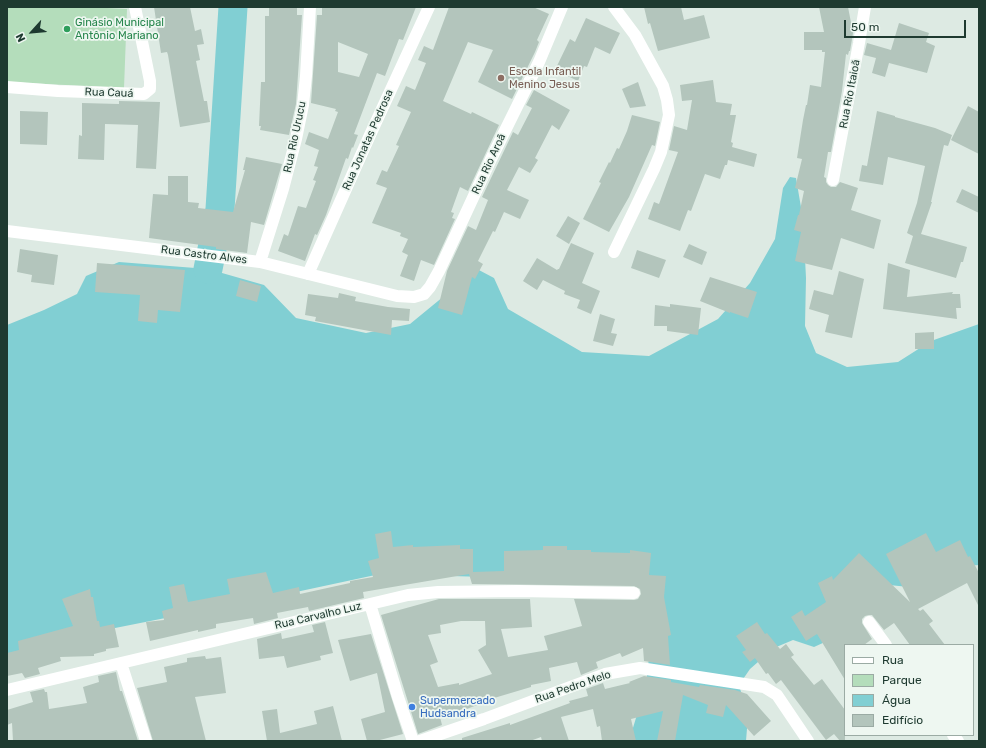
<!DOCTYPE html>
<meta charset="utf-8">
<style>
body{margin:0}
#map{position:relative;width:986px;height:748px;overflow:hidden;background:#ddeae3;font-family:Rubik,sans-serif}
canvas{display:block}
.frame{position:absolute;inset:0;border:8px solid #1e3a30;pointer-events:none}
.legend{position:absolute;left:844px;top:644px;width:130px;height:92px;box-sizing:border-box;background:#eef7f1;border:1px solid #9baba4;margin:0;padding:5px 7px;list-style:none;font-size:12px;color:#1e3a30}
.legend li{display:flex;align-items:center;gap:8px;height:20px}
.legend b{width:20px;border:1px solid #9baba4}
.north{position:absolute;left:12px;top:12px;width:40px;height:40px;-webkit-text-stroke:3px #eef7f1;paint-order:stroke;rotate:243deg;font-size:11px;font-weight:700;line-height:16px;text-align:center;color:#1e3a30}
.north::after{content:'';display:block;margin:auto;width:14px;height:18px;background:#1e3a30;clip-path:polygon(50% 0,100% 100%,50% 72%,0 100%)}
.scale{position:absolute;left:844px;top:20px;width:122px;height:18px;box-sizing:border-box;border:2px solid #1e3a30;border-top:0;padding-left:5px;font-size:12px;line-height:14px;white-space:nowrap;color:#1e3a30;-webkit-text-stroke:3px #eef7f1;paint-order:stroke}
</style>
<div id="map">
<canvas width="986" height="748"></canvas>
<div class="frame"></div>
<ul class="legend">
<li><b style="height:5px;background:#fff"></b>Rua</li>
<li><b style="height:11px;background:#b4ddbb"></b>Parque</li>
<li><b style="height:11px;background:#81cfd3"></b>Água</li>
<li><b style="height:11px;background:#b3c5bc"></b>Edifício</li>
</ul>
<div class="north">N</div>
<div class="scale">50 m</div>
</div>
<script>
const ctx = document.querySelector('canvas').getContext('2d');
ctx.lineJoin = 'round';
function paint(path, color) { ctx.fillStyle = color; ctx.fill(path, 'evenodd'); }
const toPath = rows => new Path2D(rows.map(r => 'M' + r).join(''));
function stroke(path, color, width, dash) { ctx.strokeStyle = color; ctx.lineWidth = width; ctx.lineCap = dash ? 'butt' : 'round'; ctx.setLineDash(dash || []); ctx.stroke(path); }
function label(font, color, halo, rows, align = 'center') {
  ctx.font = font + ' Rubik,sans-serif'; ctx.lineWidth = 3.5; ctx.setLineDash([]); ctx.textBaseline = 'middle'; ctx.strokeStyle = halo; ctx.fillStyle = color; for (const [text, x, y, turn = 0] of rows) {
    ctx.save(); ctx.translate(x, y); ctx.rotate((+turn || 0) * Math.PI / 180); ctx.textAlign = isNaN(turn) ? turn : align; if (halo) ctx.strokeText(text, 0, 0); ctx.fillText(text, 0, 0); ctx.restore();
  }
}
paint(toPath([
 [7,7,87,7,127,9,124,88,7,82]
]), '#b4ddbb');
paint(toPath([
 [790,177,796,178,803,219,806,278,805,326,816,353,847,367,898,362,931,341,979,324,979,565,966,566,919,588,879,584,825,642,814,647,793,640,774,648,750,669,739,685,748,716,746,741,629,741,646,685,654,611,644,574,522,578,380,574,296,592,95,632,7,654,7,325,44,310,77,294,86,276,119,262,208,269,264,285,296,318,366,333,410,324,477,269,494,278,508,309,582,352,649,356,718,319,750,283,775,239,783,188]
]), '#81cfd3');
stroke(toPath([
 [208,269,220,209,233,7]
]), '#81cfd3', 29);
paint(toPath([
 [154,7,190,7,195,31,201,29,204,44,197,45,200,60,196,61,204,101,207,101,210,122,180,127,168,55,167,52,161,53],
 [269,7,297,7,297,15,302,15,296,104,289,135,260,130,261,126,259,126,261,82,265,82,265,16,269,16],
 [322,7,416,7,403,40,399,39,385,76,377,73,354,134,358,135,353,148,352,147,348,159,346,158,326,215,317,235,315,234,305,261,278,251,284,234,288,236,298,206,306,208,316,181,313,180,318,167,314,166,319,150,305,144,309,132,328,139,338,112,335,111,336,109,311,103,317,15,322,15],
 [338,42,368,54,359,77,338,72],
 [449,7,533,7,549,14,537,40,539,42,535,52,512,99,478,82,493,50,468,42,443,101,471,114,472,112,499,125,468,191,460,187,451,212,454,213,452,218,455,219,434,265,421,260,414,281,400,276,408,255,402,252,408,239,400,236,401,233,372,223,387,188,376,184,382,170,387,172,399,146,396,145,411,112,397,106,406,86,415,90,426,63,418,60,424,46,433,50],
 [644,7,681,7,684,20,704,15,710,38,658,51,650,23,648,24],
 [819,7,848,7,853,33,850,51,849,51,848,55,846,54,842,91,831,152,828,152,824,177,826,178,826,182,828,185,831,187,836,187,840,182,858,188,851,210,881,220,874,249,841,238,832,270,795,261,801,232,794,230,798,215,799,215,804,191,795,188,802,159,797,158,803,120,806,105,807,105,810,85,821,87,825,52,822,52,822,50,804,50,804,32,824,32],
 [586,18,620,33,610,54,595,47,587,67,584,66,578,81,555,70,570,39,575,42],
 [899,23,929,33,926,42,935,46,927,73,889,63,885,77,872,73,876,58,864,55,867,43,891,50],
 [713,80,716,102,732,104,730,115,736,115,731,142,733,143,732,147,757,154,754,167,728,160,727,165,725,165,720,179,705,174,691,211,688,210,680,231,648,219,654,202,659,204,678,152,669,150,674,126,687,130,692,100,682,101,680,85],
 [638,82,646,106,630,108,622,89],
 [534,90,570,110,559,130,552,125,535,158,538,160,530,173,519,167,507,190,529,200,520,219,504,212,495,232,493,231,478,261,483,264,475,279,472,277,462,315,438,308,447,271,468,226,476,230,488,200,482,197,513,132,518,135,532,108,526,105],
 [119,101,160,102,156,169,136,168,138,125,105,124,104,160,78,159,79,135,82,136,82,103,119,104],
 [968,106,979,112,979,154,951,140],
 [20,111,48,112,47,145,20,144],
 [877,111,895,116,895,117,935,128,952,135,948,146,944,145,931,202,932,202,921,234,967,247,963,262,961,262,956,278,905,263,913,236,907,233,917,203,925,166,888,157,883,185,859,181,862,165,867,166],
 [632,115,660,122,655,146,652,145,629,197,609,232,583,219,601,183,599,182,609,162,610,163,617,148,619,149,627,131],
 [246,157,282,164,264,225,251,222,247,253,216,249,216,247,149,238,153,194,168,195,168,176,188,176,188,202,199,203,198,208,233,212,245,170,243,170],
 [962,189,979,197,979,213,956,202],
 [568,216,580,223,569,244,556,236],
 [571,243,594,253,582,283,600,291,591,314,577,308,580,300,564,294,565,291,543,280,537,290,523,281,537,258,557,270,558,269,559,269],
 [689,244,707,252,702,265,683,257],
 [20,249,58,255,54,285,31,282,32,275,17,272],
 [637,250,666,260,659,278,631,268],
 [97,263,185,270,180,312,158,310,157,323,138,321,140,295,95,292],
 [888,263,910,270,907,297,953,292,952,294,960,294,961,308,956,308,957,319,883,309],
 [839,271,864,279,852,338,825,332,829,315,809,309,814,290,833,295],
 [710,277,757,292,748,318,730,312,730,313,700,301],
 [240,280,261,286,257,302,236,296],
 [339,293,356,297,355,301,388,307,410,309,409,321,392,320,391,335,315,321,316,317,305,315,308,294,338,298],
 [670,304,701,308,698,335,667,331,667,326,654,326,655,305,670,307],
 [600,314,615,319,611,333,617,334,613,346,593,341],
 [934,332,934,349,915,349,915,333],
 [391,531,393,547,413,545,413,547,460,545,460,549,473,549,473,572,504,571,504,551,543,550,543,546,567,546,567,550,591,550,591,552,630,553,630,550,651,553,649,575,666,576,664,597,671,635,668,636,670,665,644,661,643,648,622,657,620,653,596,662,598,668,581,675,577,662,549,668,551,681,531,685,531,687,484,701,485,702,464,710,465,711,440,717,442,725,418,734,381,615,439,599,530,599,532,627,501,629,508,657,548,650,544,636,582,626,574,599,634,600,638,599,641,594,640,589,634,586,472,584,469,574,363,592,364,598,309,611,308,607,277,613,278,618,254,624,253,618,216,624,216,628,198,632,198,630,150,641,146,622,164,620,162,611,173,608,169,587,184,584,188,602,230,594,227,579,266,572,273,593,299,587,300,594,350,583,350,581,373,577,368,561,379,558,375,534],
 [461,621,485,621,486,645,478,650,492,674,459,685,459,683,438,687,430,665,438,662,428,635,441,633,440,625],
 [926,533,936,552,960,540,968,557,970,556,979,573,979,607,967,583,918,609,920,611,923,609,933,621,929,624,945,645,910,645,894,623,884,630,872,615,869,615,865,616,862,619,862,623,872,639,864,645,845,645,845,680,817,634,806,641,791,617,802,610,805,616,826,602,818,583,832,576,833,580,859,553,910,602,886,554],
 [90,589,91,597,93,597,97,621,99,621,100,627,114,624,119,647,106,649,106,651,94,654,94,656,60,657,61,661,38,668,40,674,25,678,22,673,7,676,7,653,19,650,18,641,73,626,62,599],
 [325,622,333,653,320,656,321,660,287,668,284,656,259,659,257,639,281,633,282,639,314,632,312,625],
 [757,622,765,634,767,633,780,649,786,644,794,655,791,657,814,685,822,679,845,710,845,741,840,741,834,734,826,740,781,680,776,684,768,673,766,674,755,658,750,662,742,652,746,650,736,636],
 [371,634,403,734,376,741,367,741,361,719,385,712,377,673,350,681,338,640],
 [205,656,206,659,221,657,226,693,195,697,206,741,153,741,137,688,167,682,164,667,187,662,187,658],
 [116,672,120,691,122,691,138,741,13,741,12,723,7,725,7,710,33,702,30,692,44,689,45,692,47,692,49,709,87,703,83,687,99,682,98,676],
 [644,676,671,680,671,682,699,687,700,685,735,690,747,694,771,721,754,736,726,705,723,717,706,713,708,705,683,695,675,741,657,741,663,711,631,719,636,741,602,741,600,726,597,727,593,709,561,717,569,741,542,741,541,737,530,741,462,741,462,738,510,723,510,725,570,703,569,701,588,696,586,689,603,683,605,689,630,683,629,682],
 [333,706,342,741,267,741,262,711,277,709,280,733,317,724,314,711]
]), '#b3c5bc');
stroke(toPath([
 [7,87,58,91,144,94,150,89,150,81,135,7],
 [833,180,859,43,865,7],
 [7,231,260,262,397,296,414,297,424,294,430,287,439,271,491,159,539,62,562,7],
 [614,252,654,169,661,152,669,115,667,100,663,86,635,35,614,7],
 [260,262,283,189,296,139,303,105,306,76,310,7],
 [308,274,370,135,429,7],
 [370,604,398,697,413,741],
 [869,622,886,645],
 [121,663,146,741],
 [7,690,408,595,438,592,518,591,634,593],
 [953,735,958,741],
 [420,741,484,719,605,674,640,668,764,687,777,695,808,741]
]), '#fff', 12);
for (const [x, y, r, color] of [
 [67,29,4,"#2e9e5b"],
 [501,78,4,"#8d6e63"],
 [412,707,4,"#3f7fe0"]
]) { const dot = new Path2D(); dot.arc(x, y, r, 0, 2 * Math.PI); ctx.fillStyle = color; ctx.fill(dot); stroke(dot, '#eef7f1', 1.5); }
label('11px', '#27864d', '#eef7f1', [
 ["Ginásio Municipal",75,23],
 ["Antônio Mariano",75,36]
], 'left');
label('11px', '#785e54', '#eef7f1', [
 ["Escola Infantil",509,72],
 ["Menino Jesus",509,85]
], 'left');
label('11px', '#1e3a30', '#eef7f1', [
 ["Rua Cauá",109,93,2],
 ["Rua Rio Itaioã",850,94,-79],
 ["Rua Rio Urucu",295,137,-78],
 ["Rua Jonatas Pedrosa",368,140,-66],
 ["Rua Rio Aroã",489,164,-65],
 ["Rua Castro Alves",204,255,7],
 ["Rua Carvalho Luz",318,616,-13],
 ["Rua Pedro Melo",573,687,-19]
]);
label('11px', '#366cbe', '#eef7f1', [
 ["Supermercado",420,701],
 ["Hudsandra",420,714]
], 'left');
</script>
